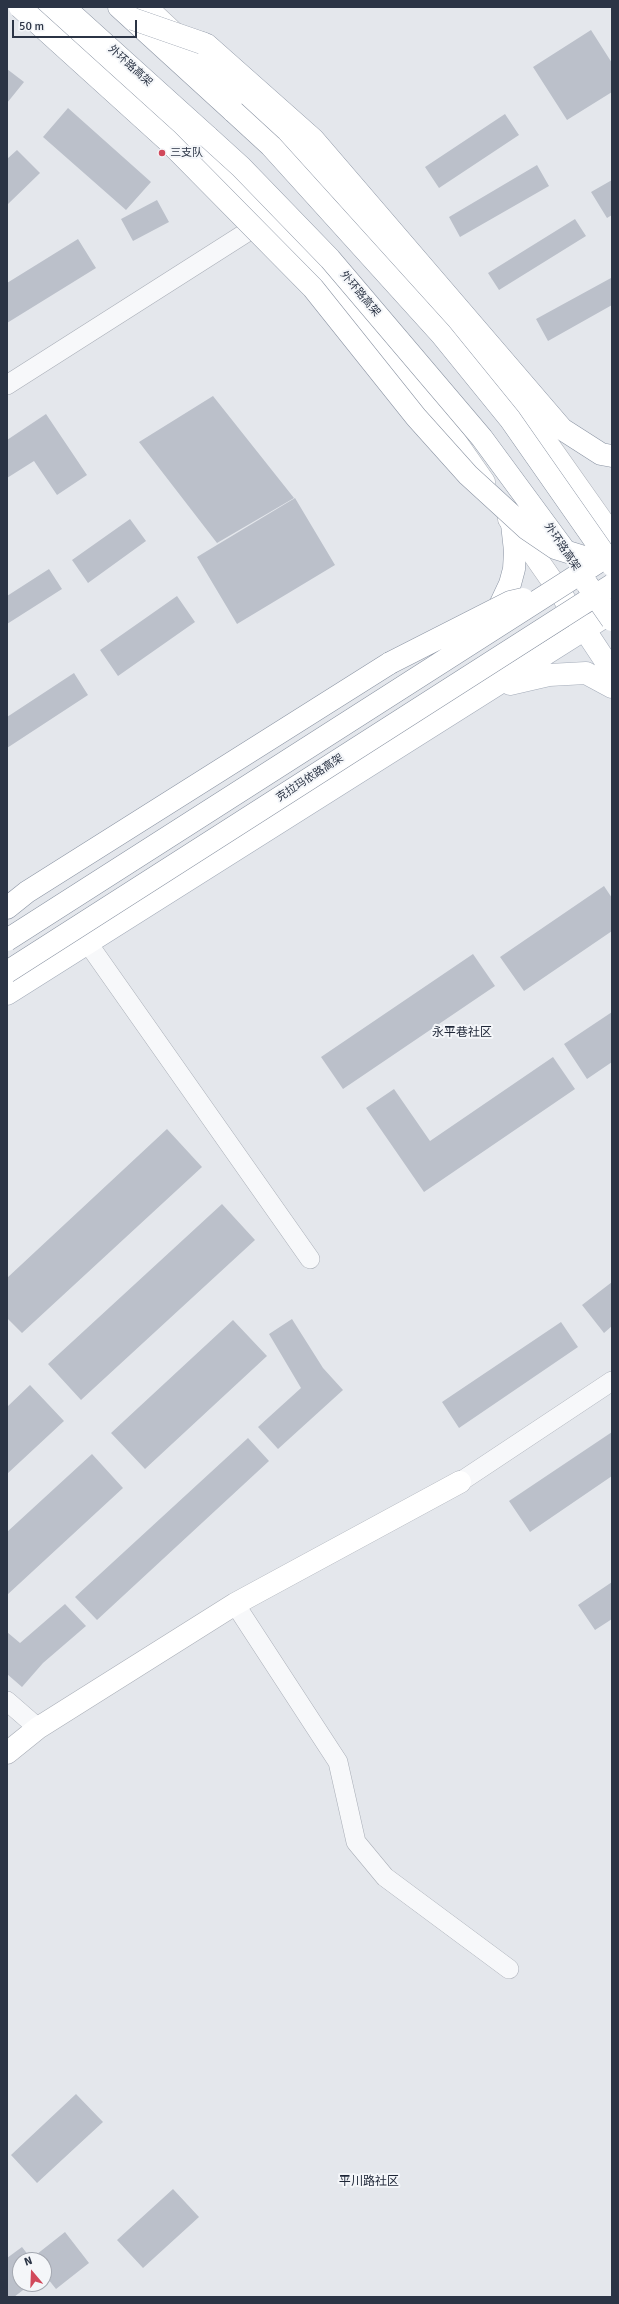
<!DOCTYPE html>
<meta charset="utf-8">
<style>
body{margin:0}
#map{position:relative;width:619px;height:2304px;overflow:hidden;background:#e4e7ec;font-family:Signika,sans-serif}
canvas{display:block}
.frame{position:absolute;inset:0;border:8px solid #2b3445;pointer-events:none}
.north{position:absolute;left:12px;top:2252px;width:40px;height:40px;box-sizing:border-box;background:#f4f6f9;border:1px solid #a4a8b1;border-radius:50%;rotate:341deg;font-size:11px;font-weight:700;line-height:16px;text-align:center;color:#2b3445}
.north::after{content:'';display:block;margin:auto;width:14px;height:18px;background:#d1495b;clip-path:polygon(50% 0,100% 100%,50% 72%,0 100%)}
.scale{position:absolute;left:12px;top:20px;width:125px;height:18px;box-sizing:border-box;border:2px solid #2b3445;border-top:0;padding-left:5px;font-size:12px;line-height:14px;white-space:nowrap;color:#2b3445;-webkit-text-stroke:3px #f4f6f9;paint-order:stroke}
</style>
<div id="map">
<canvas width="619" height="2304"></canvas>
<div class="frame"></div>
<div class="north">N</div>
<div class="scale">50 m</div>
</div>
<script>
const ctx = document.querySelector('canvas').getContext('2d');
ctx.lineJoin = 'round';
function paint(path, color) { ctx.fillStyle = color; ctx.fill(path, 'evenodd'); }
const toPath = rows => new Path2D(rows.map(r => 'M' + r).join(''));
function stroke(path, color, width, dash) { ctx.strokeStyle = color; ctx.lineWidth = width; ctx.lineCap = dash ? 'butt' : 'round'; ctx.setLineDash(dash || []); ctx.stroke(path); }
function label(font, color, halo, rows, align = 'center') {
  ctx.font = font + ' Signika,"Noto Sans SC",sans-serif'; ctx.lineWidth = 4; ctx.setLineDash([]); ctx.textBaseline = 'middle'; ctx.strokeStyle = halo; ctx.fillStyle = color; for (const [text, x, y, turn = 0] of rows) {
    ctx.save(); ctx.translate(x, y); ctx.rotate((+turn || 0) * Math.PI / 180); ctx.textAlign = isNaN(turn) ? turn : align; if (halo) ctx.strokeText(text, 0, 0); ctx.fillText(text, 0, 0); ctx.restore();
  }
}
paint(toPath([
 [591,30,612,63,612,92,567,120,533,67],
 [7,69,24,82,7,103],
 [68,108,151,182,126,210,43,137],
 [505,114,519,135,439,188,425,167],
 [17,150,40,173,7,205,7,159],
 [537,165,549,186,460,237,449,217],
 [612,180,612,215,607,218,591,192],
 [157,200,169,222,133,241,121,219],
 [575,219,586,236,499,290,488,273],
 [78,239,96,268,7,323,7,283],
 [611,278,612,305,548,341,536,319],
 [213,396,294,498,217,543,139,442],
 [46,414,87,475,57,495,34,461,7,478,7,440],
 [295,498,335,565,237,624,197,557],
 [130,519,146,541,88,583,72,560],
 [49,569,62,589,7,624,7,596],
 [177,596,195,622,118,676,100,650],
 [74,673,88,695,7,748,7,717],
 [604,886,612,898,612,931,524,991,500,957],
 [473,954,495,986,343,1089,321,1057],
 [612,1012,612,1062,587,1079,564,1044],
 [553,1057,575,1089,424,1192,366,1108,394,1089,430,1141],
 [167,1129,202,1167,22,1333,7,1318,7,1278],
 [222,1204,255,1240,81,1400,48,1364],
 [612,1282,612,1326,604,1333,582,1305],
 [292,1319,323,1368,343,1390,278,1449,258,1427,301,1388,269,1334],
 [233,1320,267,1356,145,1469,111,1433],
 [561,1322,578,1347,459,1428,442,1402],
 [30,1385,64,1421,7,1474,7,1407],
 [612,1432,612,1476,530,1532,509,1501],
 [248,1438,269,1461,97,1620,75,1597],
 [92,1454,123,1488,7,1595,7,1532],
 [612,1582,612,1619,595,1630,578,1605],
 [65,1604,86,1626,43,1663,22,1687,7,1674,7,1632,20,1643],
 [76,2094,103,2122,37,2183,11,2155],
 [173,2189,199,2217,143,2268,117,2240],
 [65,2232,89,2263,56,2289,44,2274,44,2260,33,2260,32,2258],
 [22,2247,32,2260,20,2260,20,2284,31,2284,14,2297,8,2297,7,2258]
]), '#bbc0ca');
const street = toPath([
 [7,385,266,220],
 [87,942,310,1259],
 [460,1482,612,1381],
 [235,1604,338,1762,356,1842,385,1877,509,1969],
 [7,1701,38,1728]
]);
const secondary = toPath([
 [42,7,272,216,456,442,484,482],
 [146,7,342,191,499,375,612,535],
 [509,519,555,585],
 [7,1753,38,1728,235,1604,460,1482]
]);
const primary = toPath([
 [555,585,612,671],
 [510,684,549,675,586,673,612,687],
 [7,994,612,612]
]);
const highway = toPath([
 [64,7,208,137],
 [119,7,234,112],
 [202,43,207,45,313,139,562,429,601,454,612,456],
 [494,618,510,584,514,569,515,551,512,524],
 [7,908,27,892,390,663]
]);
stroke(street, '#a9aeb7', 20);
stroke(secondary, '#a9aeb7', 23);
stroke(primary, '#a3abb8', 23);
stroke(highway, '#8b94a3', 23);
stroke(street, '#f7f8fa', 19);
stroke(secondary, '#fff', 22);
stroke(primary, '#fff', 22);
stroke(highway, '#fff', 22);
const highwayBridge = toPath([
 [20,7,168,141,313,288,416,417,468,475,527,529,555,548,587,558,612,559],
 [133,19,202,43],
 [234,112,271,146,441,334,510,419,612,565],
 [208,137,241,167,330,259,482,438,563,548],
 [587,584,612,620],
 [390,663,510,602,523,599],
 [7,940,606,557],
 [7,972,612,585]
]);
stroke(highwayBridge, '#8b94a3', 23, []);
stroke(highwayBridge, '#fff', 22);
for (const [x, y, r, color] of [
 [162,153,4,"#d1495b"]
]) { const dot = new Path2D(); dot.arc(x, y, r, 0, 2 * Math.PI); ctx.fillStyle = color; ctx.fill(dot); stroke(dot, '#f4f6f9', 1.5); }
label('11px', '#2b3445', '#f4f6f9', [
 ["外环路高架",130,66,42],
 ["外环路高架",360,294,50],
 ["外环路高架",562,547,56],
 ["克拉玛依路高架",310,778,-33]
]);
label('11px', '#2b3445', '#f4f6f9', [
 ["三支队",170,153]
], 'left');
label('12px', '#1d2536', '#f4f6f9', [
 ["永平巷社区",462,1033],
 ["平川路社区",369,2182]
]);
</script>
